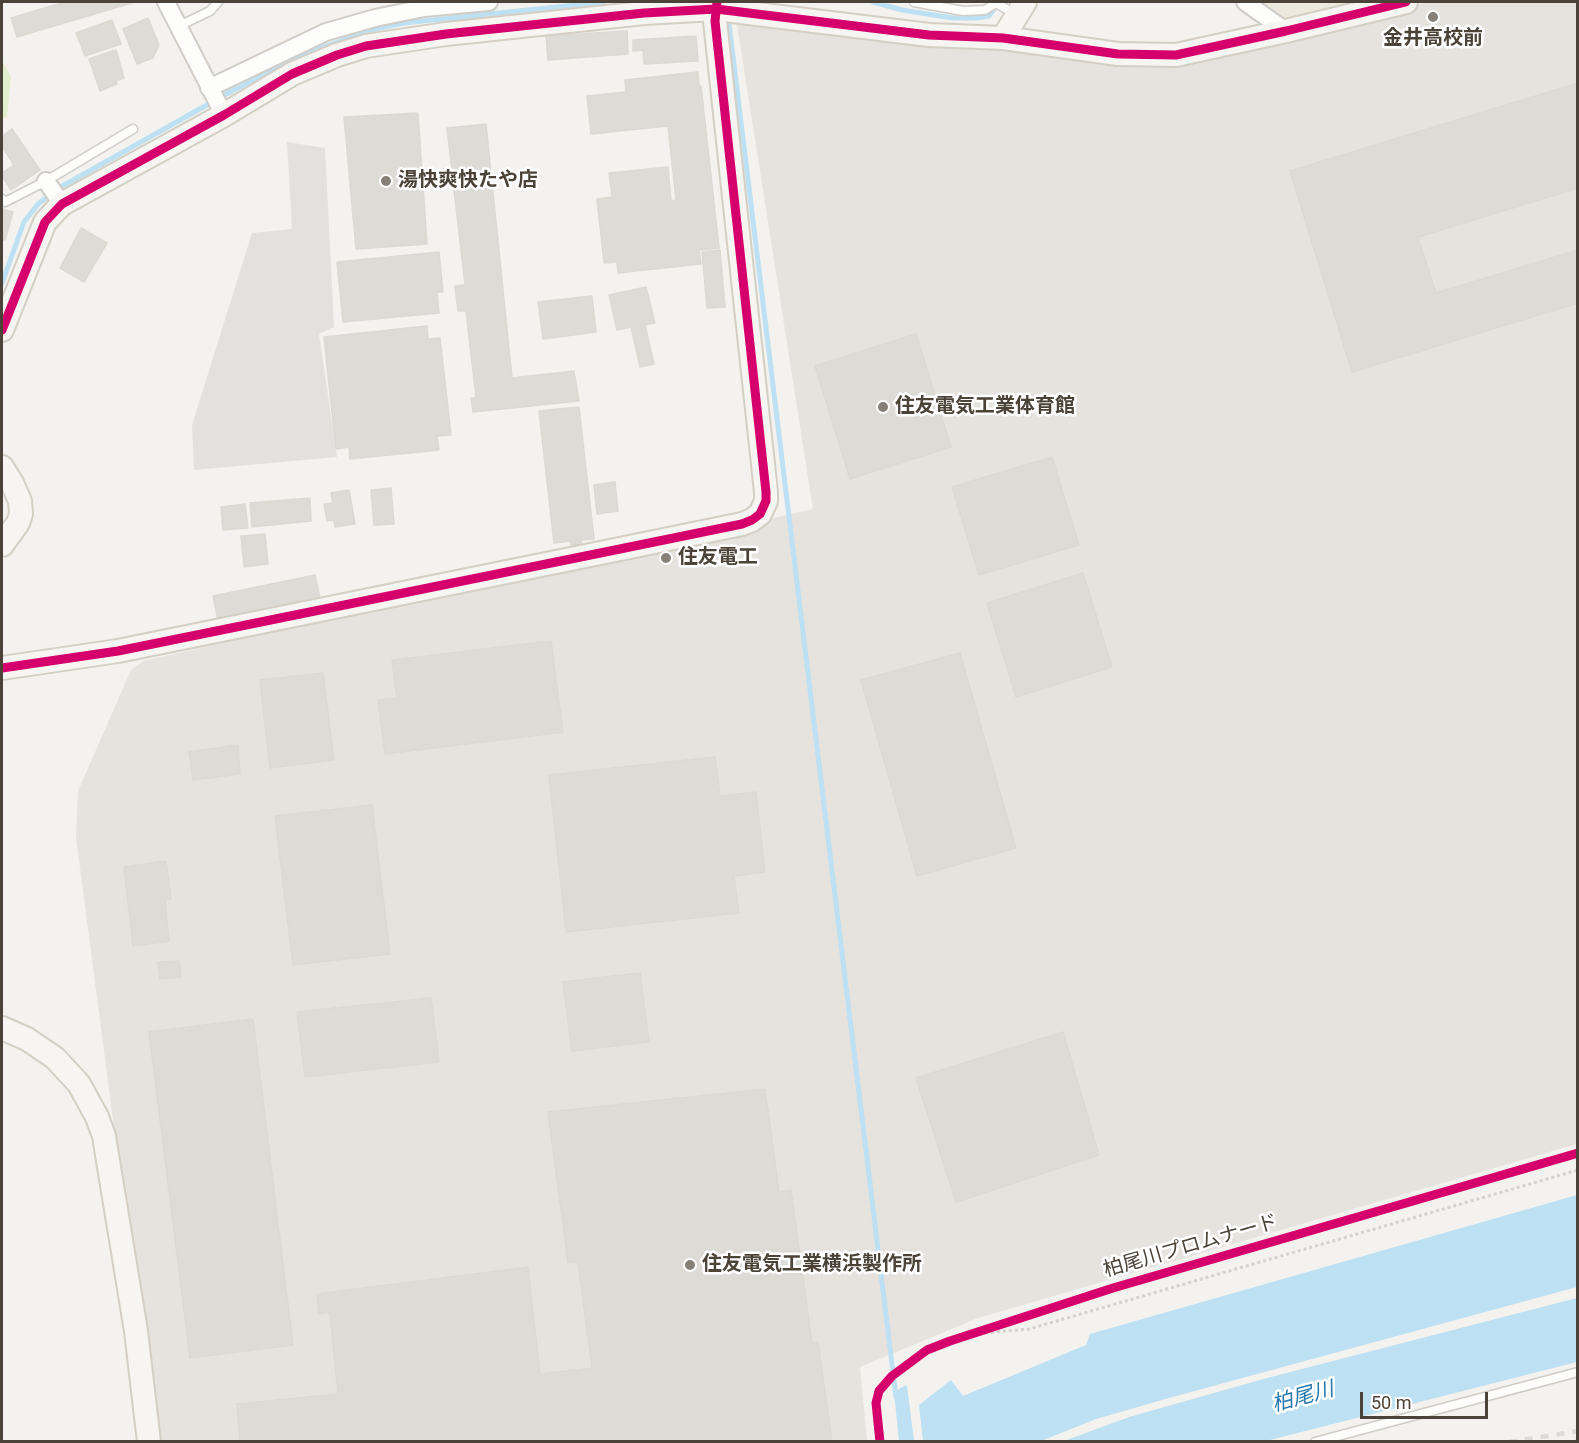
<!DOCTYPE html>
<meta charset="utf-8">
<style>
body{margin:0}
#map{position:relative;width:1579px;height:1443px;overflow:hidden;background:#f3f2ee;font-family:Roboto,sans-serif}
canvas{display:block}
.frame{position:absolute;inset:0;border:3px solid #4c4338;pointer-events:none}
.scale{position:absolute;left:1360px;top:1392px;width:128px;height:27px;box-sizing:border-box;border:3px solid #4c4338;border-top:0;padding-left:8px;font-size:18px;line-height:21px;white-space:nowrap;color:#4c4338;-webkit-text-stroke:4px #fff;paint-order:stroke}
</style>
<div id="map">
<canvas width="1579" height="1443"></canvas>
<div class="frame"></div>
<div class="scale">50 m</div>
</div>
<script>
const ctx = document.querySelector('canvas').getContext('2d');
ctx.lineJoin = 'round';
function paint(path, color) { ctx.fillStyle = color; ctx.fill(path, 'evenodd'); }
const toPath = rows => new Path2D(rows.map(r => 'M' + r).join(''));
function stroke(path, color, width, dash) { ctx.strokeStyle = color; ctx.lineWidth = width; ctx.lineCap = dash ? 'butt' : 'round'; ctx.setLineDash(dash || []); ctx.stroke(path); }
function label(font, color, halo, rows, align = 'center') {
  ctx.font = font + ' Roboto,"Noto Sans JP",sans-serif'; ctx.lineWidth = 5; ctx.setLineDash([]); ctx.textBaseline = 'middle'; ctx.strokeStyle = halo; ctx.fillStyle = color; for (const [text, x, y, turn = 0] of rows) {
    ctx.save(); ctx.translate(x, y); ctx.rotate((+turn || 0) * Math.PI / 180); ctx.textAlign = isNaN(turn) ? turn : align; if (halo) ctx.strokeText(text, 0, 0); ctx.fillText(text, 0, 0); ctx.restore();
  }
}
paint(toPath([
 [1427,2,1577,2,1577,1144,978,1318,860,1367,867,1441,155,1441,76,837,78,791,131,670,143,661,813,509,736,18,1195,62]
]), '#e6e2de');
paint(toPath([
 [1255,2,1358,2,1283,22]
]), '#eee9dd');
paint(toPath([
 [2,60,11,77,7,117,2,118]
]), '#e2efcd');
paint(toPath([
 [287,142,325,148,334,327,319,334,337,457,194,470,192,425,252,233,292,229]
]), '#e3e1dd');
paint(toPath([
 [1577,1195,1577,1287,1169,1398,1096,1419,1041,1441,923,1441,919,1405,951,1380,963,1396,1086,1345,1090,1334],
 [1577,1298,1577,1362,1266,1441,1064,1441,1129,1417,1267,1378],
 [906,1385,907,1386,914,1441,899,1441,894,1392]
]), '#bde0f3');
stroke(toPath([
 [873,2,902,10,953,18,976,18,989,16,997,5],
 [728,15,896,1397],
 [2,283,24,222,38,204,59,188,230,92,302,55,370,30,404,23,604,2]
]), '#bde0f3', 5);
const building = toPath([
 [65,2,135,2,17,37,11,18,65,2],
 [148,18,159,45,153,58,137,64,123,29,148,18],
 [112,20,121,44,85,56,76,33,112,20],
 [627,31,628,54,548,60,546,36,627,31],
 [696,36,698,61,644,64,643,50,633,51,633,40,696,36],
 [116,50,124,78,116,81,117,84,100,91,89,59,116,50],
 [698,72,699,86,701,86,719,248,699,250,701,264,618,273,617,262,604,263,597,199,612,197,609,173,668,167,671,201,676,200,668,126,591,134,587,96,626,92,625,80,698,72],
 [1578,83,1578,188,1418,237,1436,293,1578,250,1578,303,1352,372,1290,171,1578,83],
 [418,113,427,244,356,249,344,117,418,113],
 [486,124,512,378,574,371,579,401,473,412,471,398,476,398,466,311,458,311,455,286,465,285,447,128,486,124],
 [12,129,40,170,11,190,2,176,2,173,14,165,2,146,2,136,12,129],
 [2,209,13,212,5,240,2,239,2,209],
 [81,228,107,243,84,282,60,268,81,228],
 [720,250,725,307,707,308,702,252,720,250],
 [439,252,443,292,437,292,439,313,343,322,337,262,439,252],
 [646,287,655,323,645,325,654,364,640,367,631,327,617,330,609,295,646,287],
 [592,296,596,332,543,339,538,302,592,296],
 [427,326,428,339,440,338,451,435,437,436,439,450,350,459,349,447,336,449,324,337,427,326],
 [916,334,951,447,850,479,815,366,916,334],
 [579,407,594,539,581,540,581,544,571,546,571,541,554,543,539,411,579,407],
 [1052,457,1079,545,979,575,952,487,1052,457],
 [615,482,618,511,597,514,594,485,615,482],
 [391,488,394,524,374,525,371,490,391,488],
 [349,490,355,524,335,527,334,520,327,521,324,504,333,503,331,493,349,490],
 [310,498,311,521,252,527,250,503,310,498],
 [245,504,248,528,223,530,221,507,245,504],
 [265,534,268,564,244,567,241,536,265,534],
 [1083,573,1112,667,1016,697,987,603,1083,573],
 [315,575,320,599,218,620,213,596,315,575],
 [551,641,563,732,385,754,378,700,397,698,392,660,551,641],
 [960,653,1016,848,917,876,861,680,960,653],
 [323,673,334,760,270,768,260,680,323,673],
 [238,745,240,774,193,780,189,752,238,745],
 [715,757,720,796,756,792,765,872,734,876,739,913,566,932,549,775,715,757],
 [372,805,390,954,293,965,275,816,372,805],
 [166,861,171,899,165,900,169,941,133,946,124,867,166,861],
 [179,961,181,977,160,979,158,962,179,961],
 [640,973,649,1042,572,1051,563,982,640,973],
 [431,998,439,1062,305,1077,297,1012,431,998],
 [253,1019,293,1345,190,1358,149,1032,253,1019],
 [1063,1032,1099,1155,956,1202,916,1078,1063,1032],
 [765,1089,779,1192,791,1190,812,1343,818,1342,832,1442,240,1442,237,1404,338,1394,330,1312,319,1314,317,1294,528,1267,540,1374,592,1368,578,1262,568,1263,548,1112,765,1089]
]);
paint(building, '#dddbd6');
stroke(building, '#dcd9d3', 1.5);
const lane = toPath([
 [914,2,963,11,985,10,996,3,1015,14],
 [179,26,210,11,218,2],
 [2,199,5,202,46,181,133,129],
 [1315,1442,1578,1372]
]);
const street = toPath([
 [166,2,224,115],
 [1245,2,1286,31],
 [209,88,326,32,375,18,424,8,489,2],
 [46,181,62,204]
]);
const secondary = toPath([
 [1003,38,1025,2],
 [2,330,45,222,62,204,224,115,292,74,337,55,366,46,446,34,644,13,716,9,929,35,1003,38,1118,54,1176,55,1286,31,1406,2],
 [2,467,12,483,20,501,21,514,18,523,2,545],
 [2,668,118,651,615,550,742,524,752,520,760,514,766,501,766,492,715,21,716,9],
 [2,1028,27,1039,55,1058,79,1084,97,1117,104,1136,108,1161,136,1331,149,1442]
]);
stroke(lane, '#d0cdc8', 11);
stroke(street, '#d0cdc8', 20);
stroke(secondary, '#d3cfc5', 26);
stroke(toPath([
 [973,1334,1029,1329,1578,1170]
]), '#d3d2cc', 3, [3, 3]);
stroke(lane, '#fdfdfc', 8);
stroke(street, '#fdfdfc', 16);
stroke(secondary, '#f7f5f1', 22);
stroke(toPath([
 [1509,1442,1578,1431],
 [1575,1442,1578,1441]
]), '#dbdbda', 4.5, [8, 8]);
stroke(toPath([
 [2,330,45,222,62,204,224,115,292,74,337,55,366,46,446,34,644,13,716,9,929,35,1003,38,1118,54,1176,55,1286,31,1406,2],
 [2,668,118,651,615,550,742,524,752,520,760,514,766,501,766,492,715,21,717,2],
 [880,1442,876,1403,879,1391,892,1376,927,1350,950,1341,1113,1288,1578,1153]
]), '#d6006c', 9);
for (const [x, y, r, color] of [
 [1433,17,6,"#868078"],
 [386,181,6,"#868078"],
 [883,407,6,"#868078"],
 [666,558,6,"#868078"],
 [690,1265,6,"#868078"]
]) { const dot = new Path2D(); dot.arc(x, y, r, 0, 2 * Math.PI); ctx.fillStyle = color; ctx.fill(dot); stroke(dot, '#fff', 2); }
label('bold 20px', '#4c4338', '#fff', [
 ["金井高校前",1433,39,"center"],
 ["湯快爽快たや店",398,181],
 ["住友電気工業体育館",895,407],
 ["住友電工",678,558],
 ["住友電気工業横浜製作所",702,1265]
], 'left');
label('20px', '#4c4338', '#fff', [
 ["柏尾川プロムナード",1191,1247,-16]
]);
label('italic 21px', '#277aae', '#fff', [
 ["柏尾川",1303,1398,-15]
]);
</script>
